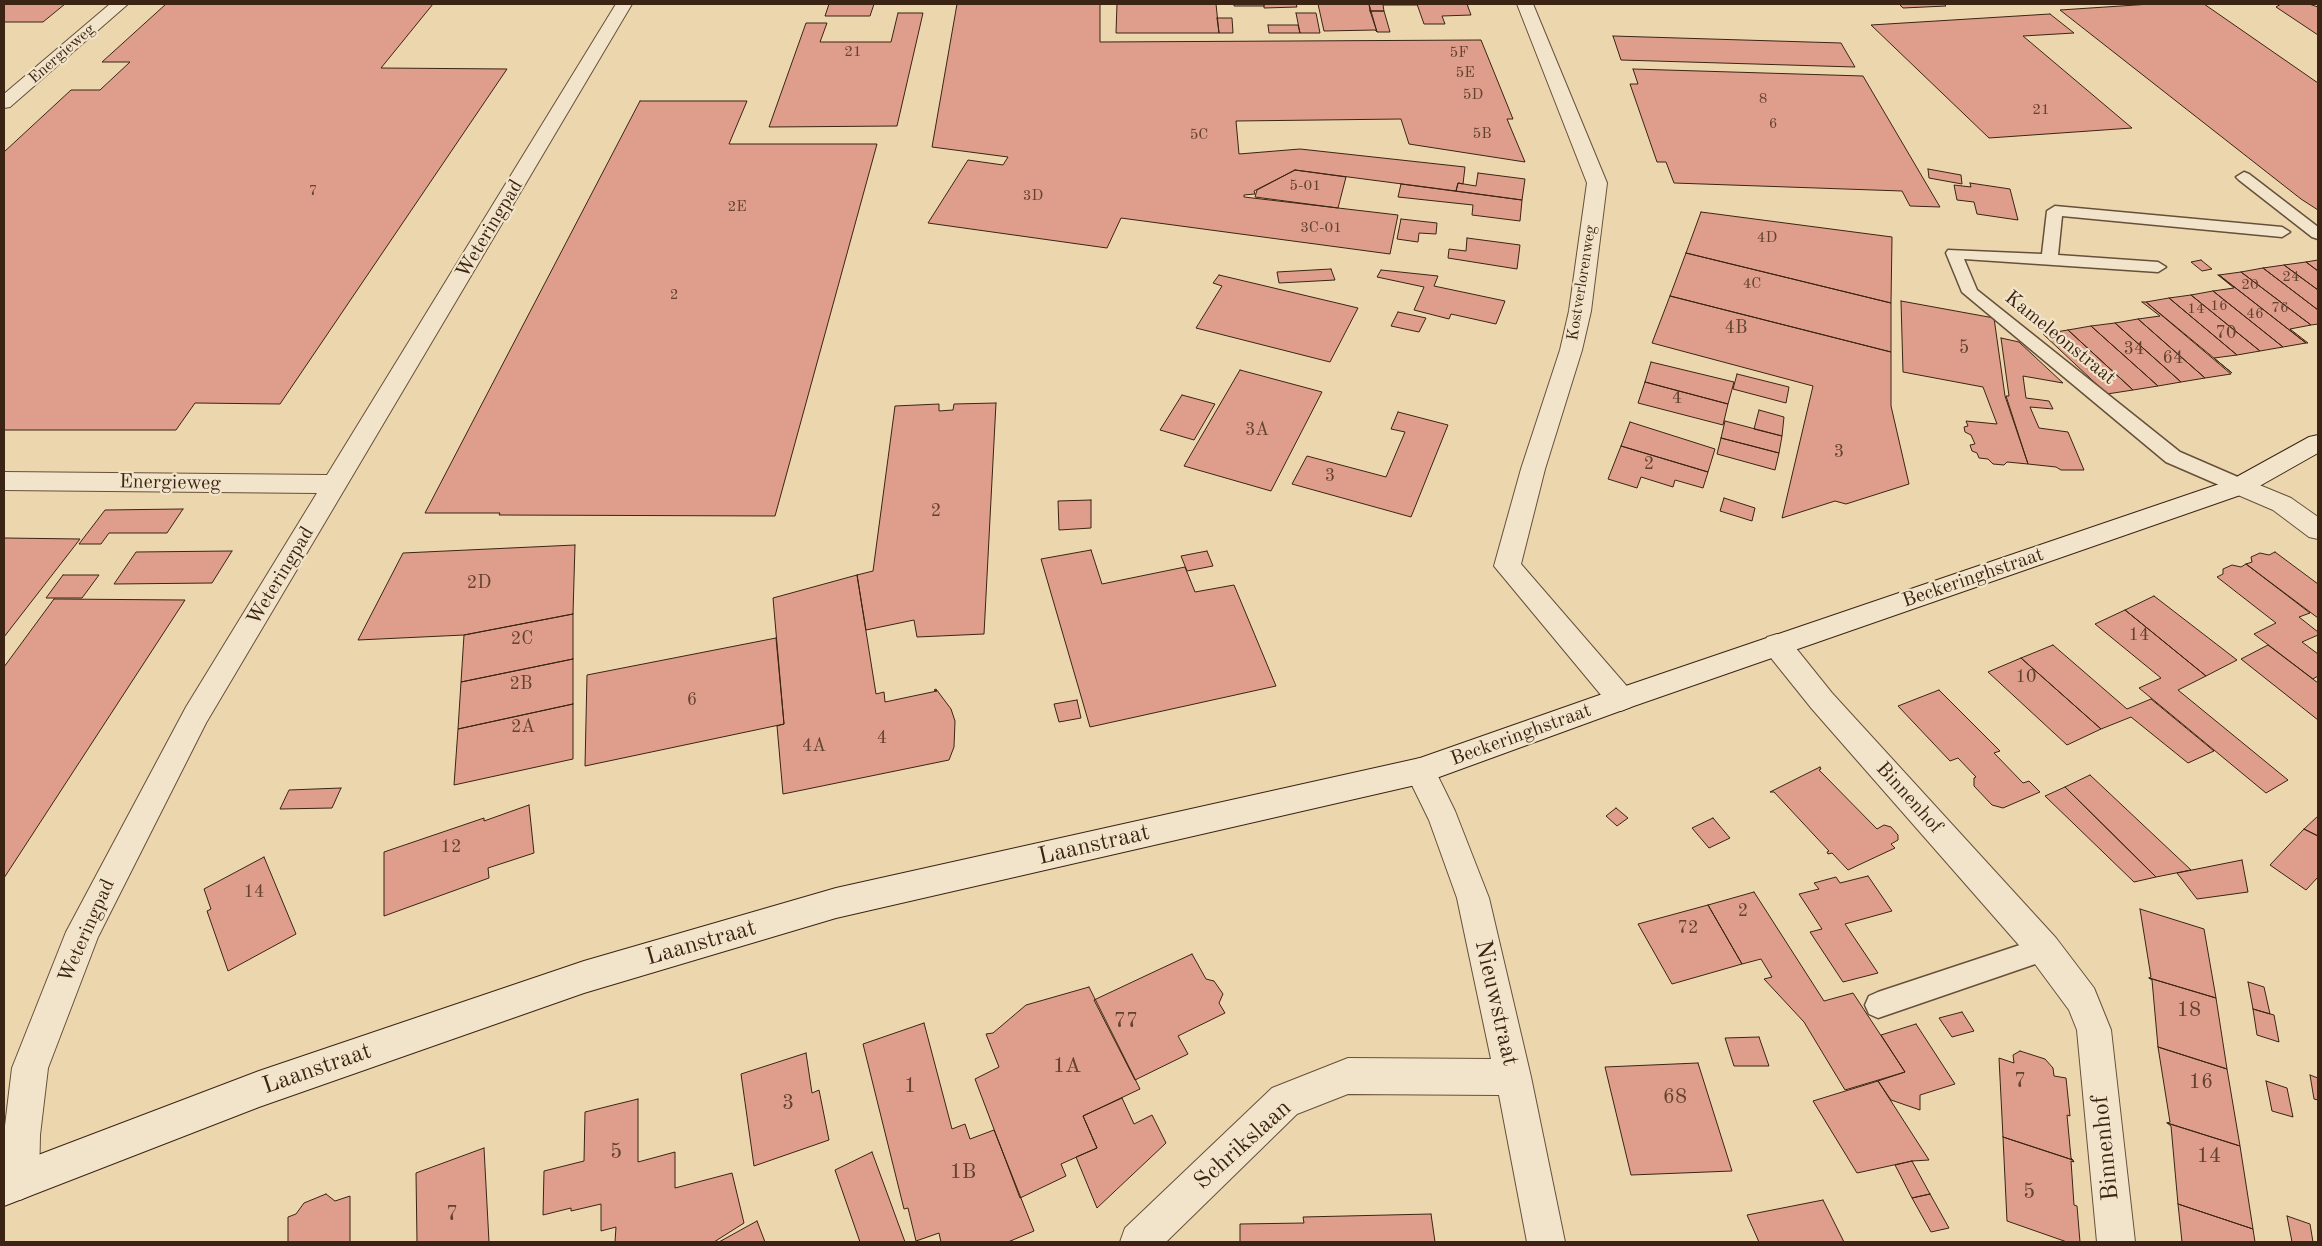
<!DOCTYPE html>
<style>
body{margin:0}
#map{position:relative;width:2322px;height:1246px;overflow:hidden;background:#ebd6ae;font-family:"Old Standard TT",serif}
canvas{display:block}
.frame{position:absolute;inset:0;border:5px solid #3b2413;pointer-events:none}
</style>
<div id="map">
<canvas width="2322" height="1246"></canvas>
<div class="frame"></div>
</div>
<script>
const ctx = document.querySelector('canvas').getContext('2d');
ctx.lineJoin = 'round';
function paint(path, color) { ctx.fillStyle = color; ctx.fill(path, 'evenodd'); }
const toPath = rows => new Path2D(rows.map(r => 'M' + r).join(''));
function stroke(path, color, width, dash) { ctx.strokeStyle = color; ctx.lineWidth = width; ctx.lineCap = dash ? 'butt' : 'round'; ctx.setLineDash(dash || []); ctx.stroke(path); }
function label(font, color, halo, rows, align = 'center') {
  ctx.font = font + ' "Old Standard TT",serif'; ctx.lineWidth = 4.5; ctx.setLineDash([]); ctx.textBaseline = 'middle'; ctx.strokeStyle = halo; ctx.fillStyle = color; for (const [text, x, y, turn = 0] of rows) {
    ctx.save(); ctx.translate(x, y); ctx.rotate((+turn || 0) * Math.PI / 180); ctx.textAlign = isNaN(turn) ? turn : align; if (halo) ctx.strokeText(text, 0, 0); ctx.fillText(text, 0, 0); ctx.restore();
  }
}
const building = toPath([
 [4,4,65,4,43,22,4,22,4,4],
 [166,4,433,4,381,68,507,69,280,404,195,403,176,430,4,430,4,152,71,90,100,90,130,62,102,62,166,4],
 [829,4,874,4,870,16,825,16,829,4],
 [957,4,1100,4,1100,42,1481,40,1513,119,1507,119,1525,162,1409,144,1401,119,1236,121,1239,154,1300,149,1465,167,1463,184,1458,183,1456,191,1295,170,1254,191,1255,194,1244,195,1244,197,1398,215,1390,254,1121,218,1107,248,928,223,968,160,1003,165,1008,157,932,147,957,4],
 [1117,4,1216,4,1219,33,1116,33,1117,4],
 [1234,4,1264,4,1264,6,1234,6,1234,4],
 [1264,4,1296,4,1297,7,1264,8,1264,4],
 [1318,4,1369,4,1377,32,1375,30,1324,31,1318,4],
 [1369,4,1417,4,1417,5,1383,5,1384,11,1370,11,1369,4],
 [1417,4,1467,4,1471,15,1442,16,1445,24,1424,24,1417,4],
 [1899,4,1944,4,1946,6,1903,8,1899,4],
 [2151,4,2204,4,2318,83,2318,210,2301,199,2060,10,2151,4],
 [2281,4,2309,4,2318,7,2318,35,2276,7,2281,4],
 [1370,11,1384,11,1390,32,1377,32,1370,11],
 [898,13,923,13,897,126,769,127,806,23,827,23,820,42,891,42,898,13],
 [1296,13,1316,13,1320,33,1300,33,1296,13],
 [2050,14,2074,33,2023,36,2132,128,1989,138,1871,25,2050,14],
 [1217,18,1232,18,1233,33,1219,33,1217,18],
 [1268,25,1298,25,1300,33,1269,33,1268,25],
 [1613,36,1841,43,1855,67,1621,60,1613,36],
 [1633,69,1863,76,1940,207,1910,206,1902,191,1674,183,1666,162,1657,162,1630,84,1638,84,1633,69],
 [640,101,747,101,729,144,877,144,775,516,499,515,500,513,425,513,640,101],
 [1928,169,1961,175,1962,184,1929,178,1928,169],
 [1295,170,1346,177,1338,208,1255,197,1257,190,1295,170],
 [1478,173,1525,179,1522,200,1456,191,1458,183,1476,186,1478,173],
 [1970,183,2010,189,2018,220,1977,214,1974,202,1957,200,1954,185,1971,187,1970,183],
 [1401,184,1522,200,1520,221,1472,215,1473,205,1398,197,1401,184],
 [1701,212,1892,237,1891,303,1686,253,1701,212],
 [1401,219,1437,223,1436,234,1419,233,1418,242,1397,239,1401,219],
 [1467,238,1520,245,1517,269,1448,258,1449,249,1466,251,1467,238],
 [1686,253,1891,303,1891,352,1670,296,1686,253],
 [2201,260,2212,269,2202,271,2191,262,2201,260],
 [2318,260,2318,271,2306,262,2318,260],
 [2306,262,2318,271,2318,290,2284,265,2306,262],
 [2284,265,2318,290,2318,310,2263,268,2284,265],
 [2263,268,2318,310,2318,324,2311,325,2241,272,2263,268],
 [1331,269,1335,280,1279,283,1277,272,1331,269],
 [1381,270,1438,276,1434,286,1505,301,1496,324,1451,314,1449,319,1414,310,1424,287,1377,277,1381,270],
 [2241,272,2311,325,2290,329,2308,343,2306,343,2219,275,2241,272],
 [1219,275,1358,308,1330,362,1196,328,1222,286,1213,283,1219,275],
 [2218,275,2219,275,2306,343,2283,347,2213,291,2234,288,2218,275],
 [2213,291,2283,347,2260,351,2191,295,2213,291],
 [2191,295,2260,351,2237,355,2169,298,2191,295],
 [1670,296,1891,352,1891,406,1909,484,1846,504,1835,501,1782,518,1813,386,1652,343,1670,296],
 [2169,298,2237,355,2214,358,2232,373,2146,302,2169,298],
 [1901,301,1994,318,2005,396,2028,464,2007,462,2004,465,1993,464,1988,459,1979,458,1977,453,1972,451,1970,445,1975,444,1971,435,1965,432,1964,427,1968,426,1966,421,1997,424,1983,387,1903,372,1901,301],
 [2142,302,2146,302,2231,374,2205,378,2138,319,2160,316,2142,302],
 [1398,312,1426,318,1419,332,1391,326,1398,312],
 [2138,319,2205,378,2181,382,2115,323,2138,319],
 [2115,323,2181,382,2158,386,2091,326,2115,323],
 [2091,326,2158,386,2133,390,2068,330,2091,326],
 [2068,330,2133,390,2107,394,2043,334,2068,330],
 [2001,338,2019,342,2063,383,2023,376,2026,398,2049,401,2053,409,2030,407,2039,428,2068,432,2084,470,2061,470,2056,467,2028,464,2006,396,2009,396,2001,338],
 [1651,362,1734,382,1728,404,1645,382,1651,362],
 [1240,370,1322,392,1271,491,1184,466,1240,370],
 [1737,374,1789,387,1786,403,1733,389,1737,374],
 [1645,382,1728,404,1723,425,1638,403,1645,382],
 [1182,395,1215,404,1194,440,1160,430,1182,395],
 [996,403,984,634,917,637,914,620,866,630,857,575,873,571,895,406,939,404,939,411,953,410,954,404,996,403],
 [1759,410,1784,417,1782,436,1754,429,1759,410],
 [1398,412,1448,425,1411,517,1292,484,1307,456,1386,477,1405,432,1391,429,1398,412],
 [1725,421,1782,436,1779,453,1721,438,1725,421],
 [1630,422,1715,449,1708,472,1621,446,1630,422],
 [1721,438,1779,453,1775,470,1717,454,1721,438],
 [1621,446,1708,472,1703,488,1675,480,1673,487,1641,477,1637,488,1608,479,1621,446],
 [1724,498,1755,508,1752,521,1720,511,1724,498],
 [1091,500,1091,528,1059,530,1058,501,1091,500],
 [183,509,167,533,109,533,101,544,79,544,105,510,183,509],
 [4,538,80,539,4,637,4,538],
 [575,545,573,614,464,635,358,640,403,553,575,545],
 [1091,550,1102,584,1185,567,1195,592,1234,585,1276,686,1090,727,1041,559,1091,550],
 [232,551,212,583,114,584,136,552,232,551],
 [1207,551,1213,566,1187,571,1181,556,1207,551],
 [2275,552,2318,584,2318,618,2246,564,2252,562,2251,557,2260,553,2269,555,2275,552],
 [2246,564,2310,613,2299,617,2318,632,2318,635,2302,642,2318,654,2318,676,2313,679,2254,634,2276,623,2217,577,2223,574,2223,569,2232,565,2241,567,2246,564],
 [63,575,99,575,82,598,46,598,63,575],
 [857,575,876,694,884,692,885,702,937,691,934,690,936,689,951,709,955,721,954,747,949,760,783,794,777,726,784,724,773,598,857,575],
 [2154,596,2237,660,2206,676,2125,610,2154,596],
 [54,599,185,600,4,878,4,667,54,599],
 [2125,610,2206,676,2178,690,2288,780,2266,793,2139,688,2161,678,2095,624,2125,610],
 [573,614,573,659,461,682,464,635,573,614],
 [776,638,784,724,585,766,587,675,776,638],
 [2053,645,2127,709,2151,699,2214,751,2188,763,2131,717,2101,729,2021,658,2053,645],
 [2268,645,2318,683,2318,720,2241,659,2268,645],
 [2021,658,2101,729,2067,745,1988,672,2021,658],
 [573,659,573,704,458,729,461,682,573,659],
 [1939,690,2000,751,1994,753,2023,783,2029,781,2040,792,2003,808,1992,805,1974,786,1974,778,1976,777,1958,758,1950,761,1898,706,1939,690],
 [1077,700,1081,718,1059,722,1054,704,1077,700],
 [573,704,573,759,454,785,458,729,573,704],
 [1820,767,1821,769,1819,770,1877,829,1884,825,1891,827,1898,835,1898,840,1891,844,1895,848,1848,870,1832,853,1828,854,1827,852,1829,851,1774,792,1770,792,1820,767],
 [2090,775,2191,870,2156,877,2065,787,2090,775],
 [2065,787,2156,877,2134,882,2045,796,2065,787],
 [341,788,332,808,280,809,289,790,341,788],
 [529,805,534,853,488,868,489,878,384,916,384,852,484,818,484,821,529,805],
 [1616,808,1628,818,1617,826,1606,816,1616,808],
 [2318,816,2318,836,2304,829,2318,816],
 [1713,818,1730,838,1709,848,1692,828,1713,818],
 [2304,829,2318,836,2318,877,2306,890,2270,865,2304,829],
 [264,857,296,934,228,971,207,911,211,909,204,889,264,857],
 [2242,860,2248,892,2197,899,2177,873,2242,860],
 [1868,876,1892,911,1845,924,1878,973,1843,982,1810,932,1822,929,1799,894,1819,889,1814,883,1836,877,1840,883,1868,876],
 [1754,892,1824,1001,1853,993,1905,1072,1845,1090,1804,1022,1764,979,1772,977,1761,959,1742,964,1708,905,1754,892],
 [1708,905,1742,964,1672,984,1638,924,1708,905],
 [2140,909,2204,929,2216,998,2149,978,2151,977,2140,909],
 [1192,954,1206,979,1214,981,1223,994,1219,1003,1225,1013,1178,1036,1188,1054,1135,1080,1094,1000,1192,954],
 [2149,978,2216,998,2227,1069,2158,1047,2152,980,2149,978],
 [2248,982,2264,987,2270,1014,2253,1009,2248,982],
 [1089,987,1140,1089,1083,1116,1097,1148,1061,1164,1066,1176,1020,1198,975,1079,999,1067,986,1034,993,1033,1026,1005,1089,987],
 [2253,1009,2274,1015,2279,1042,2257,1035,2253,1009],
 [1962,1012,1974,1031,1952,1037,1939,1018,1962,1012],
 [924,1023,952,1129,965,1124,970,1139,994,1130,1034,1231,1008,1242,941,1242,939,1233,916,1241,908,1208,904,1209,863,1044,924,1023],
 [1916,1024,1955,1084,1920,1095,1920,1110,1891,1100,1878,1081,1905,1072,1881,1035,1916,1024],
 [1759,1037,1769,1066,1734,1066,1725,1038,1759,1037],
 [2158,1047,2227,1069,2240,1146,2167,1123,2170,1122,2158,1047],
 [2020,1051,2045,1059,2053,1068,2054,1076,2066,1078,2070,1116,2067,1115,2071,1158,2073,1160,2003,1137,1999,1058,2014,1063,2013,1055,2020,1051],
 [806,1053,812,1093,819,1090,829,1140,754,1166,741,1074,806,1053],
 [1698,1063,1732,1171,1631,1175,1605,1067,1698,1063],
 [2310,1075,2318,1078,2318,1100,2314,1099,2310,1075],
 [1878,1081,1929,1160,1912,1161,1857,1173,1813,1101,1878,1081],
 [2266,1081,2287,1088,2293,1117,2272,1111,2266,1081],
 [1122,1098,1134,1124,1152,1115,1166,1143,1097,1208,1076,1157,1097,1148,1083,1116,1122,1098],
 [638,1099,638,1162,675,1152,675,1188,732,1173,744,1223,714,1242,615,1242,616,1227,601,1231,601,1204,571,1211,571,1208,543,1215,544,1171,584,1161,585,1112,638,1099],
 [2167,1123,2240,1146,2253,1229,2178,1204,2171,1126,2167,1123],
 [2003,1137,2073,1160,2074,1162,2071,1161,2074,1205,2077,1206,2080,1242,2067,1242,2007,1221,2003,1137],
 [484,1148,489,1242,417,1242,416,1173,484,1148],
 [872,1152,905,1242,860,1242,835,1170,872,1152],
 [1912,1161,1930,1194,1912,1198,1895,1165,1912,1161],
 [326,1194,335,1201,350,1196,350,1242,288,1242,288,1217,296,1214,304,1203,326,1194],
 [1930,1194,1949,1228,1931,1232,1912,1198,1930,1194],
 [1823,1200,1844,1242,1759,1242,1747,1215,1823,1200],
 [2178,1204,2253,1229,2255,1242,2182,1242,2178,1204],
 [1431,1214,1435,1242,1240,1242,1240,1224,1304,1223,1303,1217,1431,1214],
 [2287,1216,2310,1224,2313,1242,2292,1242,2287,1216],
 [757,1221,765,1242,719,1242,757,1221]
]);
paint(building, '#df9e8b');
stroke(building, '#3b2413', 1);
const lane = toPath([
 [2244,172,2249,174,2318,227,2318,239,2312,237,2239,180,2236,177,2244,172],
 [2055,206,2282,227,2290,232,2282,237,2062,216,2058,255,2158,262,2166,267,2158,272,1964,259,1977,290,2180,452,2247,481,2250,486,2247,491,2240,493,2233,491,2166,462,1962,292,1946,253,1948,250,2042,254,2047,211,2055,206],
 [2044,937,2053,941,2057,949,2053,957,2044,961,1878,1018,1869,1014,1865,1005,1869,996,1878,992,2044,937]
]);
const street = toPath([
 [110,4,128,4,10,107,4,108,4,94,110,4],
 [616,4,632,4,206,723,98,937,48,1068,40,1135,39,1181,33,1194,20,1200,7,1194,4,1187,4,1134,12,1068,66,932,186,707,317,493,4,490,4,472,327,475,616,4],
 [1517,4,1533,4,1607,183,1591,311,1582,350,1545,469,1521,564,1631,691,1635,699,1631,707,1621,711,1611,707,1494,566,1521,469,1560,350,1569,311,1587,183,1517,4],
 [2240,477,2291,498,2318,517,2318,539,2309,537,2273,510,2231,492,2227,486,2231,480,2240,477],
 [1777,634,1787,637,1832,693,2056,938,2094,988,2111,1030,2135,1242,2097,1242,2077,1030,2069,1010,2032,960,1812,709,1767,653,1763,645,1767,637,1777,634],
 [1420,758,1431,762,1455,811,1489,898,1531,1077,1565,1242,1527,1242,1499,1095,1348,1094,1297,1114,1166,1242,1120,1242,1125,1228,1272,1088,1348,1058,1491,1059,1457,898,1429,820,1405,771,1409,762,1420,758]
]);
const secondary = toPath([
 [2318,435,2318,453,2249,492,1631,707,1420,784,836,918,584,993,259,1107,4,1206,4,1168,259,1071,584,961,836,888,1420,758,1611,691,2231,480,2309,437,2318,435]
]);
stroke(lane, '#67503a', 3);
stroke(street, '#67503a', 2);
stroke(secondary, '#3b2413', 2);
paint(lane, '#f2e4ca');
paint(street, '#f2e4ca');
paint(secondary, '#f2e4ca');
label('15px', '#644231', null, [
 ["21",853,52],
 ["5F",1459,53],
 ["5E",1465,73],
 ["5D",1473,95],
 ["8",1763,99],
 ["21",2041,110],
 ["6",1773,124],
 ["5B",1482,134],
 ["5C",1199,135],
 ["5-01",1305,186],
 ["7",313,191],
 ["3D",1033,196],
 ["2E",737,207],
 ["3C-01",1321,228],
 ["4D",1767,238],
 ["24",2291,277],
 ["4C",1752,284],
 ["20",2250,285],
 ["2",674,295],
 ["16",2219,306],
 ["76",2280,308],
 ["14",2196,309],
 ["46",2255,314]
]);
label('16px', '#3b2413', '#f2e4ca', [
 ["Energieweg",62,54,-41],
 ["Kostverlorenweg",1582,283,-81]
]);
label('18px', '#644231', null, [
 ["4B",1736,328],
 ["70",2226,333],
 ["5",1964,348],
 ["34",2134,349],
 ["64",2173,358],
 ["4",1677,398],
 ["3A",1257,430],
 ["3",1839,452],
 ["2",1649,464],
 ["3",1330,476],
 ["2",936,511],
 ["2D",479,583],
 ["14",2139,635],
 ["2C",522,639],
 ["10",2026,677],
 ["2B",521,684],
 ["6",692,700],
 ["2A",523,727],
 ["4",882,738],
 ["4A",814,746],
 ["12",451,847],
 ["14",254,892],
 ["2",1743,911],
 ["72",1688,928]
]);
label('20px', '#3b2413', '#f2e4ca', [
 ["Weteringpad",490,229,-59],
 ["Kameleonstraat",2060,338,39],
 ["Energieweg",170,483,1],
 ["Weteringpad",281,576,-59],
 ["Beckeringhstraat",1973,578,-19],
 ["Beckeringhstraat",1521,735,-20],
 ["Binnenhof",1909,798,48],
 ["Weteringpad",87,931,-66]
]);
label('21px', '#644231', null, [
 ["18",2189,1010],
 ["77",1126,1021],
 ["1A",1067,1066],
 ["7",2020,1081],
 ["16",2201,1082],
 ["1",910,1086],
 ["68",1675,1097],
 ["3",788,1103],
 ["5",616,1152],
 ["14",2209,1156],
 ["1B",963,1172],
 ["5",2029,1192],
 ["7",452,1214]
]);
label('24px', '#3b2413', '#f2e4ca', [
 ["Laanstraat",1094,845,-13],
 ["Laanstraat",701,943,-16],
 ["Nieuwstraat",1496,1003,77],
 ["Laanstraat",317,1069,-19],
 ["Schrikslaan",1243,1145,-42],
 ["Binnenhof",2106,1148,-96]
]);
</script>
